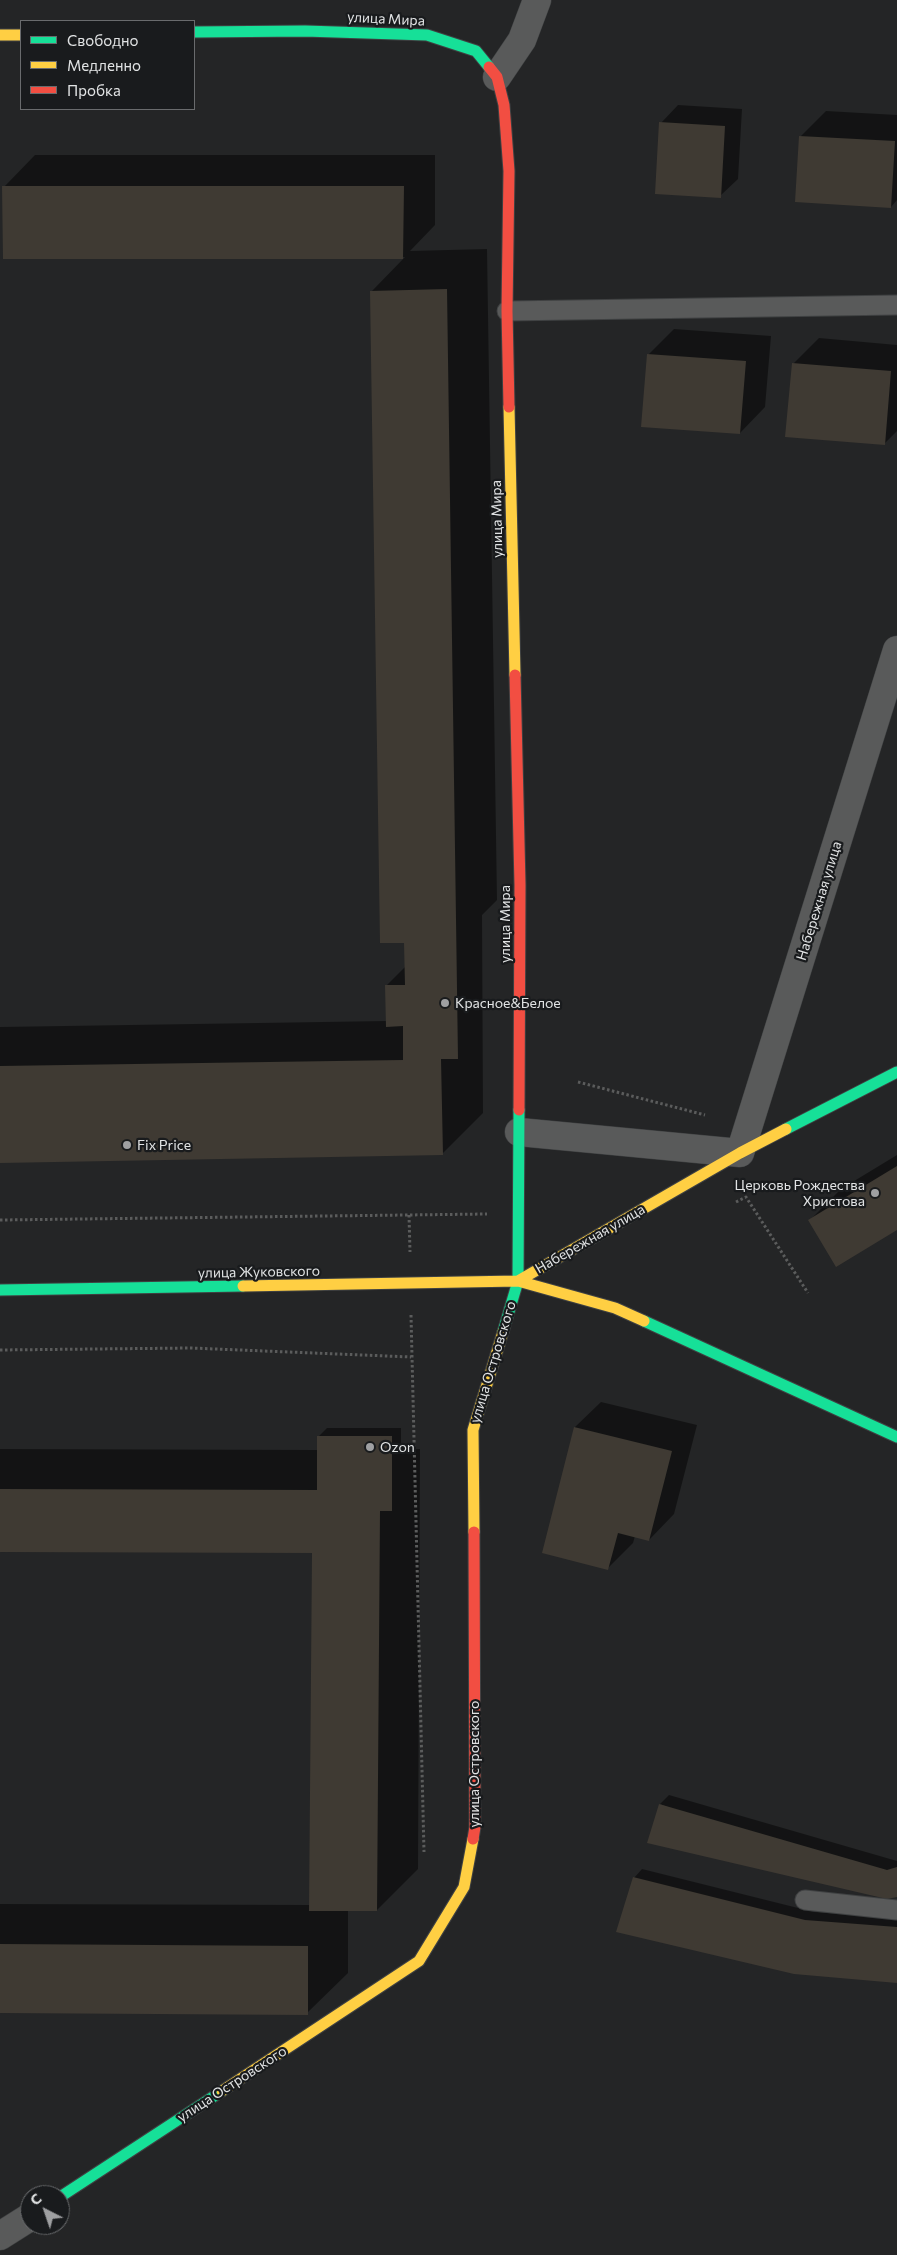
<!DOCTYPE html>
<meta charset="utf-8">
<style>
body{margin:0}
#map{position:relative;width:897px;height:2255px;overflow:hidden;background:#242526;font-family:Commissioner,sans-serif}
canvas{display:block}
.legend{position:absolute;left:20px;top:20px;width:175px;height:90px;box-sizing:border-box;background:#191b1d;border:1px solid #696b6d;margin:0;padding:6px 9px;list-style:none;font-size:15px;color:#e1e3e4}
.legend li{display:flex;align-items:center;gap:10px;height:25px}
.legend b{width:25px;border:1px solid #696b6d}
.north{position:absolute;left:20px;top:2185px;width:50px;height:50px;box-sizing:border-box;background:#191b1d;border:1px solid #696b6d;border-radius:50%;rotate:319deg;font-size:14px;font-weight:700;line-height:20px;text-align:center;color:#e1e3e4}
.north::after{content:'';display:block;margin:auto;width:18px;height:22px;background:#9fa0a2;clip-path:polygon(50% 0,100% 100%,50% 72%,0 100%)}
</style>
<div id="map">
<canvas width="897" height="2255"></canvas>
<ul class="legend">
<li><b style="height:6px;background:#16e098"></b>Свободно</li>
<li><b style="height:6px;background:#ffcf43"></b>Медленно</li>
<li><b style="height:6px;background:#f24e42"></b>Пробка</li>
</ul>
<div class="north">С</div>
</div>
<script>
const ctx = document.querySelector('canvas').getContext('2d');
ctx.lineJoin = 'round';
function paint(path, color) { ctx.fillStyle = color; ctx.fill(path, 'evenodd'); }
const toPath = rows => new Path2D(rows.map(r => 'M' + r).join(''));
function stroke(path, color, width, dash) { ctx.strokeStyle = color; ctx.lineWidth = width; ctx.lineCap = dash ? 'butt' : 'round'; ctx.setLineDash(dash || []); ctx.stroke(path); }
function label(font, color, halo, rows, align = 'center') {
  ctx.font = font + ' Commissioner,sans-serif'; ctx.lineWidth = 4.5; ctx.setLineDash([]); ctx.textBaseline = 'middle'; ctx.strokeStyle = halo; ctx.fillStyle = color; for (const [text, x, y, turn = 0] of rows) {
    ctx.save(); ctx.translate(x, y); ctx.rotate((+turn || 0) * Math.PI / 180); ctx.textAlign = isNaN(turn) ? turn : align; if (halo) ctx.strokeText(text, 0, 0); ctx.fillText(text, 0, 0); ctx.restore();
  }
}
paint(toPath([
 [678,105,742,109,738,179,720,196,661,123],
 [826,111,897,115,897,200,891,207,800,137],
 [35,155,435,155,435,225,410,251,487,249,497,900,482,915,483,1113,442,1154,0,1161,0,1027,387,1021,387,985,406,966,372,291,405,257,4,258,4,187],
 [674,329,771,336,765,407,740,433,648,355],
 [819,338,897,345,897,431,884,444,793,364],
 [897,1155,897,1229,809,1221,841,1189],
 [601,1402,697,1425,674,1514,649,1540,635,1536,633,1543,608,1568,544,1552,575,1427],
 [327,1428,401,1428,401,1450,420,1449,418,1869,377,1910,348,1910,348,1973,307,2013,0,2012,0,1904,311,1905,313,1552,0,1550,0,1449,318,1450,318,1437],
 [669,1795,897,1861,897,1896,660,1804],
 [642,1869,814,1912,897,1918,897,1981,634,1878]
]), '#0007');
paint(toPath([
 [659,122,725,126,721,198,655,194],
 [799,136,895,141,891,208,795,202],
 [2,186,404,186,403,259,3,259],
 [447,289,458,1059,441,1059,443,1155,0,1163,0,1066,403,1060,403,1026,386,1027,385,985,405,985,404,943,380,943,370,291],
 [647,354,746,361,740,434,641,427],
 [792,363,891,371,885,445,785,437],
 [897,1166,897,1230,836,1267,808,1220],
 [574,1427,672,1451,649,1541,618,1533,608,1570,542,1553],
 [317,1436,392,1436,392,1511,380,1511,377,1911,309,1911,312,1553,0,1552,0,1489,317,1490],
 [659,1804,887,1870,897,1867,897,1897,887,1899,647,1843],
 [633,1877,805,1920,897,1927,897,1983,794,1974,616,1932],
 [0,1944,308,1946,308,2015,0,2013]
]), '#3f3a33');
const lane = toPath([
 [507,311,897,305],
 [805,1900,897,1910]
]);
const street = toPath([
 [497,77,522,40,537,0],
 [519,1132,740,1153,897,650],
 [0,2236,30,2217]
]);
const fast = toPath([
 [194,32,305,31,427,35,476,51,489,67],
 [786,1129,897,1072],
 [0,1290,243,1286],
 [644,1321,897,1437],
 [503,1332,518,1281,519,1110],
 [60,2197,222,2091]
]);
const slow = toPath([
 [0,35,21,35],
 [509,407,515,675],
 [518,1281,740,1153,786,1129],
 [243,1286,518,1281,615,1308,644,1321],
 [474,1532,473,1430,503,1332],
 [222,2091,419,1961,464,1887,473,1839]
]);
const jam = toPath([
 [489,67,497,77,504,105,509,171,507,311,509,407],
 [515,675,520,885,519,1110],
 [473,1839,475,1827,474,1532]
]);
stroke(lane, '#3f4142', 21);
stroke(street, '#3f4142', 29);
stroke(fast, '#3f4142', 13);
stroke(slow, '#3f4142', 13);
stroke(jam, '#3f4142', 13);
stroke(toPath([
 [578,1082,705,1115],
 [736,1202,746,1197,808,1293],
 [409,1215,410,1252],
 [0,1220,487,1214],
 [411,1315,424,1852],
 [0,1350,191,1348,411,1357]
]), '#5b5c5c', 3, [2.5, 2.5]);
stroke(lane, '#595a5a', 19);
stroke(street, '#595a5a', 28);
stroke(fast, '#16e098', 11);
stroke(slow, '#ffcf43', 11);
stroke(jam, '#f24e42', 11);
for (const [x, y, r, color] of [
 [445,1003,5,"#9fa0a2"],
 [127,1145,5,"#9fa0a2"],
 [875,1193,5,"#9fa0a2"],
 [370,1447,5,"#9fa0a2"]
]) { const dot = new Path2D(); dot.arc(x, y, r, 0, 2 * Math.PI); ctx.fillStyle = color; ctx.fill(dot); stroke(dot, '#191b1d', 2); }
label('14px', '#e1e3e4', '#191b1d', [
 ["улица Мира",386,19,3],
 ["улица Мира",497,519,-91],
 ["Набережная улица",819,901,-73],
 ["улица Мира",505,924,-90],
 ["Набережная улица",590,1239,-30],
 ["улица Жуковского",259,1272,-1],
 ["улица Островского",493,1362,-73],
 ["улица Островского",474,1764,-90],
 ["улица Островского",232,2084,-33]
]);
label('14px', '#e1e3e4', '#191b1d', [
 ["Красное&Белое",455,1003],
 ["Fix Price",137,1145],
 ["Церковь Рождества",865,1185,"right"],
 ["Христова",865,1201,"right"],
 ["Ozon",380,1447]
], 'left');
</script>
